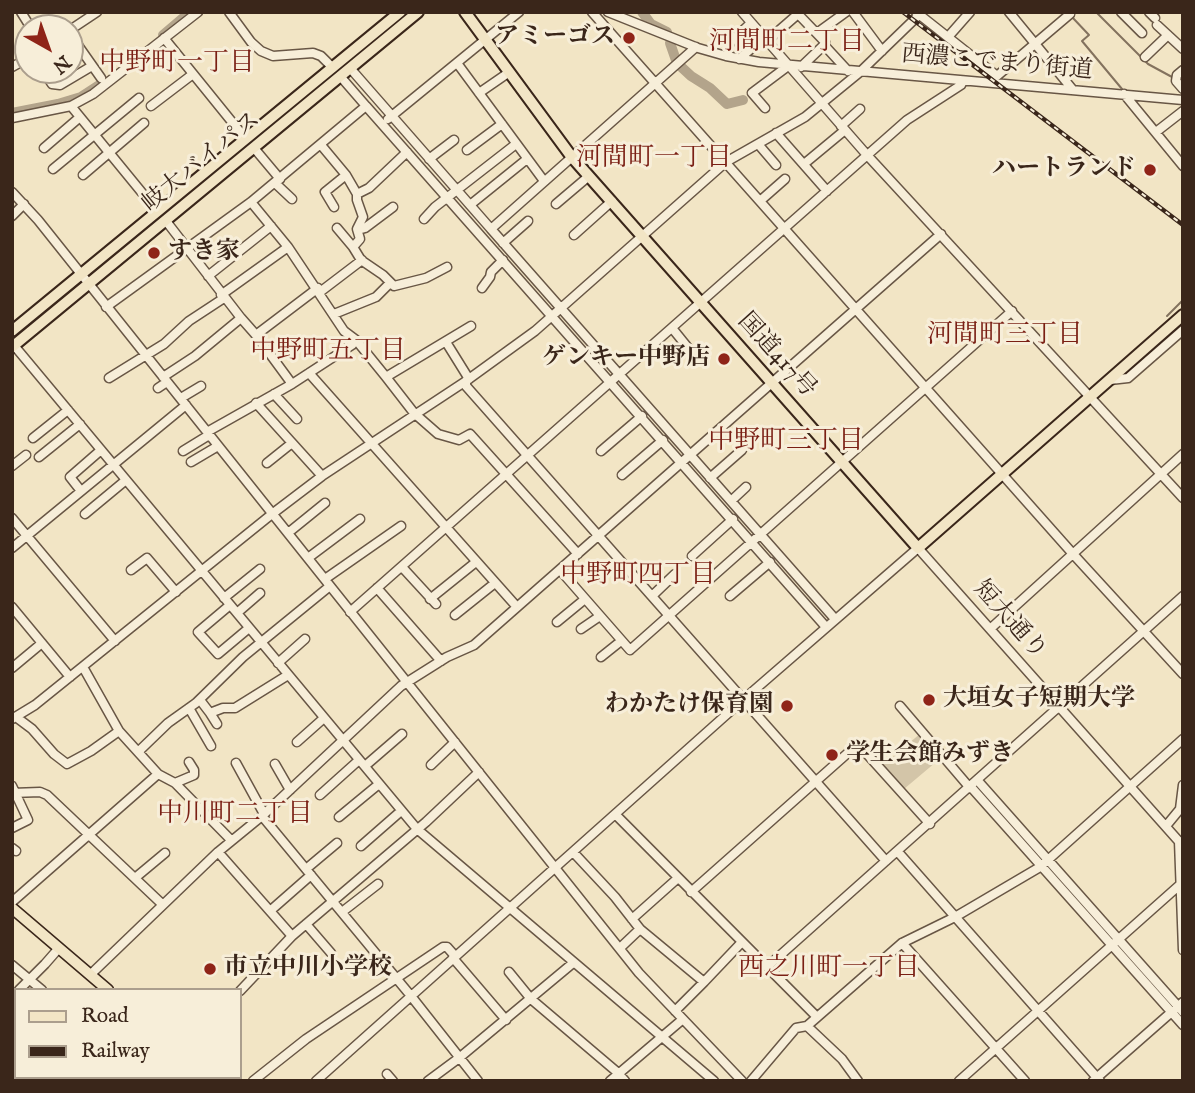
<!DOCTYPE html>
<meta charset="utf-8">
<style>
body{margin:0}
#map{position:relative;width:1195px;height:1093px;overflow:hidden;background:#f2e5c5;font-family:"IM FELL English",serif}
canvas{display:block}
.frame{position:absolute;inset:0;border:14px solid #3a261a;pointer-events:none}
.legend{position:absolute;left:14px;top:988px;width:228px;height:91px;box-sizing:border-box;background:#f7eed9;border:2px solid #ab9e8d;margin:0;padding:9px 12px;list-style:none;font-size:21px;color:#3a261a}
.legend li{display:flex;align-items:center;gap:14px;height:35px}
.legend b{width:35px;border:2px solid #ab9e8d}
.north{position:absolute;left:14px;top:14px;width:70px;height:70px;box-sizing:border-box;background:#f7eed9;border:2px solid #ab9e8d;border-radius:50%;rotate:140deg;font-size:19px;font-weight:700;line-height:28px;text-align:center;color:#3a261a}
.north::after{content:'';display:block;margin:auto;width:24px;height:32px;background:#8f2418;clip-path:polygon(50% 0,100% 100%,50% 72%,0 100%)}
</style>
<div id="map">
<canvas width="1195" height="1093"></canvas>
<div class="frame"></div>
<ul class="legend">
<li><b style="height:9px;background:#f2e5c5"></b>Road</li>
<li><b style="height:9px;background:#3a261a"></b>Railway</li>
</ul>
<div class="north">N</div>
</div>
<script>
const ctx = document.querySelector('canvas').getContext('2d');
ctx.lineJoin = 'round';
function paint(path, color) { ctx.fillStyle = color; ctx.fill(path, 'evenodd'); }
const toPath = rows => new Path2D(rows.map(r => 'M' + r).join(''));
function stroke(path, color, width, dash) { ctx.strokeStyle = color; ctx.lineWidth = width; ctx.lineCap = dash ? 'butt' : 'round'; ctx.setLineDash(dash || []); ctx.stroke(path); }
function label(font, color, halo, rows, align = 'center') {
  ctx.font = font + ' "IM FELL English","Noto Serif JP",serif'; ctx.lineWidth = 6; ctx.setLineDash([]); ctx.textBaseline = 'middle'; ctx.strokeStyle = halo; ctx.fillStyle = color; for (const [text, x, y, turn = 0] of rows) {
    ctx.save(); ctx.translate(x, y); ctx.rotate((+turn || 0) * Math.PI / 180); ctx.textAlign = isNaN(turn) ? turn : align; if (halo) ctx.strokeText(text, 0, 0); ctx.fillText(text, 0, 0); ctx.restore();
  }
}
paint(toPath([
 [921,733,942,757,904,789,883,765]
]), '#d3c5a8');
stroke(toPath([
 [1096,12,1148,64,1172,77],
 [1072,17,1089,35,1082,41,1122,89],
 [1181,81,1183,81],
 [1144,112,1156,126],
 [1162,133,1169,143],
 [1167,316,1183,300]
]), '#83725e', 2);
stroke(toPath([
 [642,12,651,24,667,32],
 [163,35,190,12],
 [670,43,677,63,691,76,710,88,727,104,743,100],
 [12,113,58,104,81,97,104,82]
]), '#b3a48b', 10);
const minor = toPath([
 [21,12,31,28],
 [229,12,251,42,261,51,273,56,313,53,321,56,333,68],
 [592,12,1073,554,1183,674],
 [608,12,698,48,726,56,759,62,1183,100],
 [742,12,867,155,1183,498],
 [853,12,882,51],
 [916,12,997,76,1070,14],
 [1009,12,1073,90],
 [1121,12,1142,33],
 [1149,12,1155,18],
 [798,14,825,42,824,45,848,71],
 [1157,25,1183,49],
 [70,30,97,12],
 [817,33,846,12],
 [70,34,101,78],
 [948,37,970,12],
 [164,38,245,138],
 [767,41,798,14,797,12],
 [741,46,735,38,751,23],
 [1145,57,1168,35],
 [739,59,764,38],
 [457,63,544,181],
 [12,67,28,58],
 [801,67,824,45],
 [350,68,491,229,696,47],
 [1183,70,1177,75,1176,81,1183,89],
 [340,76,366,106],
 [48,78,52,84,60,85,92,66],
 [479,93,508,73],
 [1124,94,1183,166],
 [71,106,157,211],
 [151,106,193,74],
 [765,108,752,93,788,66],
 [12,118,71,106,93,94,198,12],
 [388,119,519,12],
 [841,126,860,109],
 [1156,132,1183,111],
 [776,133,827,191],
 [758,144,776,165],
 [321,145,346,175,357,194,357,200,363,217,357,229,360,239,353,247,361,260,383,275,394,286,426,278,447,267],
 [44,148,80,117],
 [254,148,280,179],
 [467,150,502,124],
 [429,159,454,140],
 [804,164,845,130],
 [53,169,139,98],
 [83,175,144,123],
 [275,183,292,199],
 [12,192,38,220,639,973,742,1081],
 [357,194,369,188,407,152],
 [760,201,785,179],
 [251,202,288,247,344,331,356,340,386,377,414,413,438,434,459,440,470,434,578,554],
 [556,204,589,176],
 [470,205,527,159],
 [334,207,325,192,346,175],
 [12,216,24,204],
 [424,219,435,207,516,144],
 [166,221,241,318],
 [337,228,353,247],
 [491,229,835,619],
 [358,230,365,228,393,207],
 [574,235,612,201],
 [503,243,528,221],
 [208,276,271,226],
 [482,288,490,277,491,272,503,260],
 [320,292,362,260],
 [221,295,288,247],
 [106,307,251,202,366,106,826,627],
 [334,314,376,297,390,283],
 [672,328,689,349],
 [256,335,318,288],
 [446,342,469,379],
 [12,343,417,829,714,1081],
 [309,373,517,607],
 [163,377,195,356,241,318,256,335,292,384],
 [386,377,471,326],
 [109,378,164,344,189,321,224,298],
 [1110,380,1128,378,1183,330],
 [466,381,466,386,886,861],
 [158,388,167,382],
 [274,394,297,419],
 [181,398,201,386],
 [256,403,322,476],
 [207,432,292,384,352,345,356,340],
 [33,438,68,410],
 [183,451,209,435],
 [601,451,642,416],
 [39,457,80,424],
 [191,462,218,446],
 [267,463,292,443],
 [12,466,26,455],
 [622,475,663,440],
 [710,478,742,450],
 [81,491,70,477,101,450],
 [731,501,746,487],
 [85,514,126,480],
 [12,518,115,641],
 [288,533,325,503],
 [12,548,186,405],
 [692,556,733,519],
 [308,558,360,519],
 [402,567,436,604],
 [131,570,147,558,176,592],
 [560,570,630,650,1012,311],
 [325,579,401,526],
 [377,588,441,661],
 [652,596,675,574],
 [730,596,770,562],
 [224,598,260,569],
 [430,599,476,562],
 [230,605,198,632,218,654,249,628],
 [12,607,70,677],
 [350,612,907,120,961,85,963,81],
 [237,613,260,593],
 [455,615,495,583],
 [557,622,585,599],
 [581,629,600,616],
 [990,629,1183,454],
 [601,657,621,641],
 [278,663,305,639],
 [83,667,119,731,158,774,175,783,231,840],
 [12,668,42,643],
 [200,700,210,713,223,708,235,708,288,675],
 [900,706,970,788],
 [189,708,211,746],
 [210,713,217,724],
 [16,717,32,729,54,754,67,764,91,751,119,731],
 [12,719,35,705,272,514,322,476,466,381,535,331,726,162,805,117,860,72,922,12],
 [297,742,324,718],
 [139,751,168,723,196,703,243,657,330,586],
 [236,763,264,814],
 [275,764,290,790],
 [431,765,455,742],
 [365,766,402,734],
 [978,781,1183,1012],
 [175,783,194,775,194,770,189,762],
 [12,786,28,820,12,828],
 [971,787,1183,1025],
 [12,793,40,792,47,795,162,904],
 [320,795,359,760],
 [616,815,817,1017],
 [262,816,411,996,478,1081],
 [339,817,379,784],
 [1166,826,1180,809,1183,785],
 [1179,841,1183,950],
 [361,846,401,811],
 [12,848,16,851],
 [218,852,292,936],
 [573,852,615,897,640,929,620,948],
 [898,852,1100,1081],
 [306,869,337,843],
 [135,878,165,853],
 [691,892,858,744,930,824],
 [12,902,158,774],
 [270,911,311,875],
 [342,912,378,884],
 [632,919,678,878],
 [306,924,331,953],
 [640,929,704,982,675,1011],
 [902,943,1025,1081],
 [453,958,506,1020],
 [12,965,42,990],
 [767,967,1183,596],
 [509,972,531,999,617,1072,625,1081],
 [90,975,218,852,262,816,401,686,447,657,474,645,941,234],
 [704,982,742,942],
 [19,990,45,964,59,948],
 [240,991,292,936,426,822,479,772],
 [807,1026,842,1059,858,1081],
 [387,1074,393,1081],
 [143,1077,148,1081],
 [253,1081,306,1039,443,947,447,947,455,956],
 [316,1081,744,699,918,548,1183,846],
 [428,1081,459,1058,573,963],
 [610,1081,683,1019],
 [751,1081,796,1028,807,1026,902,943,955,917,1040,867,1183,739],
 [959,1081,1183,882],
 [1093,1081,1183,1002]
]);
const major = toPath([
 [12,908,108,990],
 [210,1077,213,1081]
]);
const highway = toPath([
 [465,12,571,156,918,548,1183,315],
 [12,331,400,12],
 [12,347,418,12]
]);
stroke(minor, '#685645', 11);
stroke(major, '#3a261a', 13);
stroke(highway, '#3a261a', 14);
stroke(minor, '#f7eed9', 8);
stroke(major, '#f2e5c5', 10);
stroke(highway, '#f2e5c5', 10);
const rail = toPath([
 [903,12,1183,225]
]);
stroke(rail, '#3a261a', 4.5);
stroke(rail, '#f7eed9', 2, [5]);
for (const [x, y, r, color] of [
 [629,38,7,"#8f2418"],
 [1150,170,7,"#8f2418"],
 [154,253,7,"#8f2418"],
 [724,359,7,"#8f2418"],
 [929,700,7,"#8f2418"],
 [787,706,7,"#8f2418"],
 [832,755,7,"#8f2418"],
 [210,969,7,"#8f2418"]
]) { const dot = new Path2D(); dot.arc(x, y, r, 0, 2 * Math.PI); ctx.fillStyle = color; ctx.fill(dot); stroke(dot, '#f7eed9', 2.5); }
label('bold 24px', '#3a261a', '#f7eed9', [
 ["アミーゴス",615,38],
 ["ハートランド",1136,170],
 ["すき家",168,253,"left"],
 ["ゲンキー中野店",710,359],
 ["大垣女子短期大学",943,700,"left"],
 ["わかたけ保育園",773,706],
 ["学生会館みずき",846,755,"left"],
 ["市立中川小学校",224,969,"left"]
], 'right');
label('24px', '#3a261a', '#f7eed9', [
 ["西濃こでまり街道",997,64,5],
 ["岐大バイパス",202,163,-39],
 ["国道417号",776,356,48],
 ["短大通り",1009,621,48]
]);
label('26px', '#7a1f14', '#f7eed9', [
 ["河間町二丁目",787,44],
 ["中野町一丁目",177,65],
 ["河間町一丁目",654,160],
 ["河間町三丁目",1005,337],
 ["中野町五丁目",328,353],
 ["中野町三丁目",786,443],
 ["中野町四丁目",638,577],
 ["中川町二丁目",235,816],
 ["西之川町一丁目",829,970]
]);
</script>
